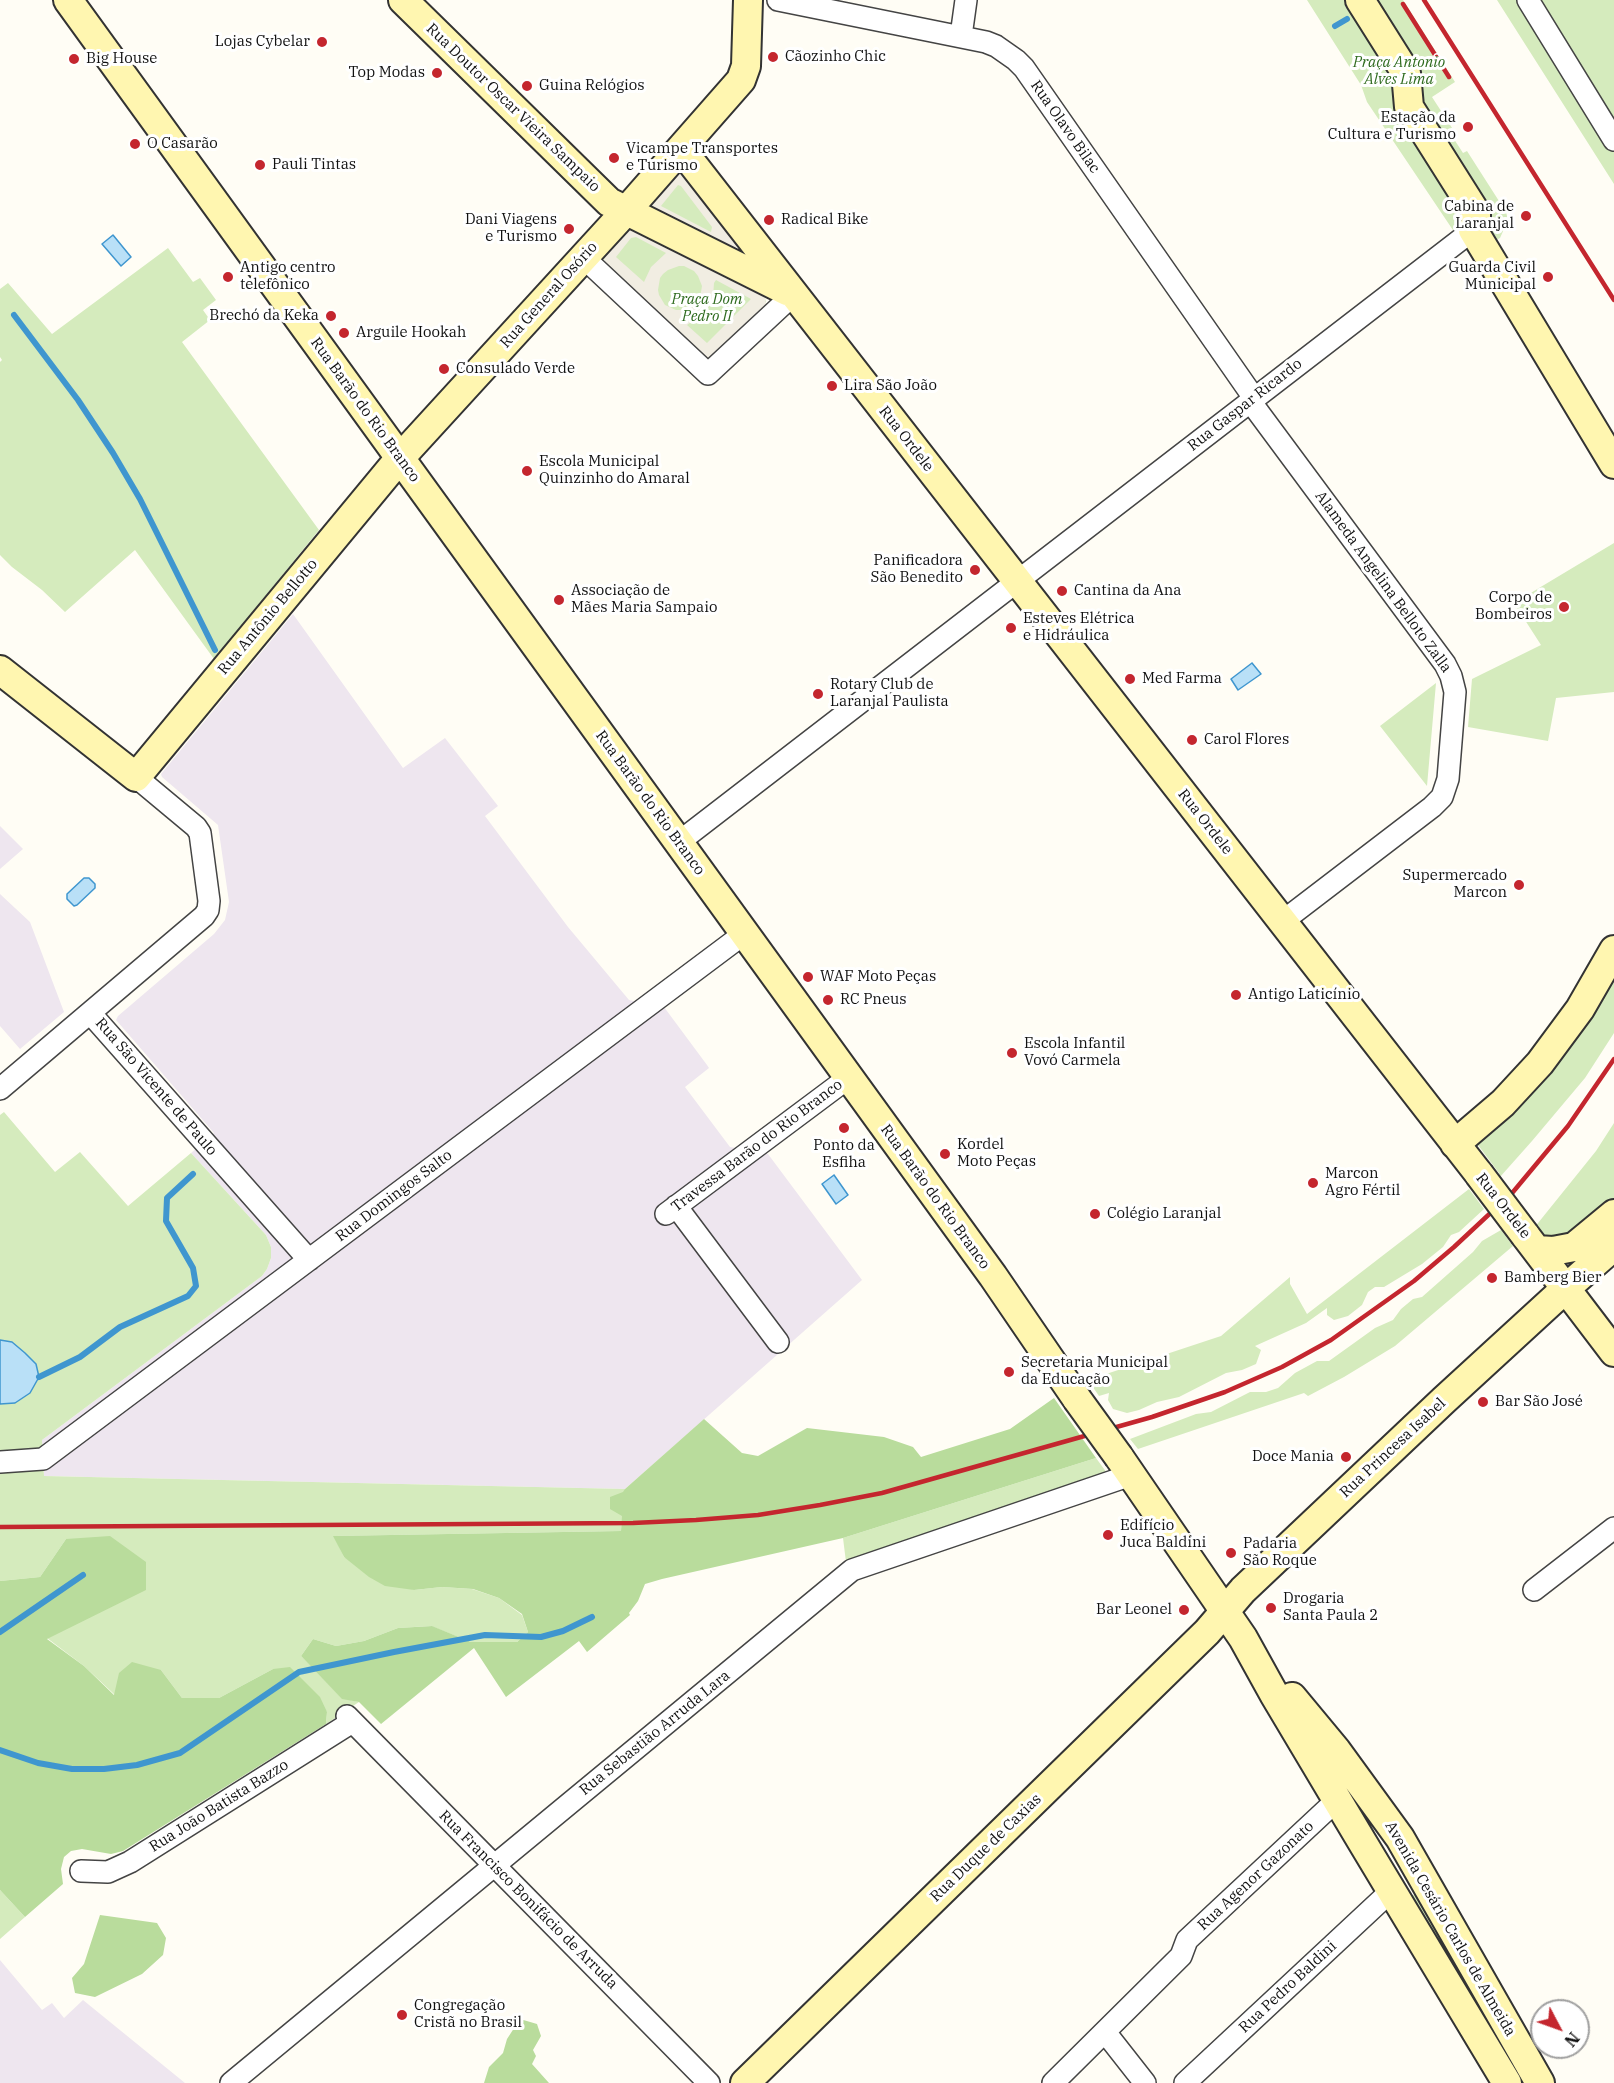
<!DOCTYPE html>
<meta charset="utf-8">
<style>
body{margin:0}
#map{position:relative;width:1614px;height:2083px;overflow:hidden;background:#fffdf5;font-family:"IBM Plex Serif",serif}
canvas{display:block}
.north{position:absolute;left:1530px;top:1999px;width:60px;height:60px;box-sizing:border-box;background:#fff;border:2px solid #a0a0a0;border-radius:50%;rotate:131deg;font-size:16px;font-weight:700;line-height:24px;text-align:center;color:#111}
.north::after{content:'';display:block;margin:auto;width:21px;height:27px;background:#c4262e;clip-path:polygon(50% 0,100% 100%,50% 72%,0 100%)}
</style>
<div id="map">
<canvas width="1614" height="2083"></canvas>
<div class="north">N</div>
</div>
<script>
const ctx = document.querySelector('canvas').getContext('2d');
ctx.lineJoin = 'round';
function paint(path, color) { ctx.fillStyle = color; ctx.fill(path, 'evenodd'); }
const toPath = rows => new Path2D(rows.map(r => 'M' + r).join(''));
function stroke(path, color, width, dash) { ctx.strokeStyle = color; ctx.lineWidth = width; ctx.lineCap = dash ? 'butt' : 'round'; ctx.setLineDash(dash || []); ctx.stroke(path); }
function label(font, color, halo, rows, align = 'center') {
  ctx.font = font + ' "IBM Plex Serif",serif'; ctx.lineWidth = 6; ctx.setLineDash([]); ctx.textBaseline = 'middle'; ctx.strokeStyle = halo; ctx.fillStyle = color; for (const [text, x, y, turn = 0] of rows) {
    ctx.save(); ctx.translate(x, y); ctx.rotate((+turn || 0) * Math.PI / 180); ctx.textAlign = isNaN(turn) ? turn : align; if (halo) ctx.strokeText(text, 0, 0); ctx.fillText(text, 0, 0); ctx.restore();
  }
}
paint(toPath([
 [293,614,403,768,445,738,498,806,485,816,568,927,629,1000,664,1007,707,1065,709,1068,685,1087,730,1147,768,1154,862,1280,625,1489,44,1476,42,1440,262,1276,267,1269,271,1258,271,1247,266,1235,191,1153,214,1133,116,1020,118,1016,214,934,225,920,229,902,218,825,162,777,161,774],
 [0,826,23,849,0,869],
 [0,894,30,922,64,1012,20,1049,0,1026],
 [0,1960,42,2010,52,2003,64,2018,83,2000,185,2083,0,2083]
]), '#eee6ef');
paint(toPath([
 [1307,0,1403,0,1455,82,1432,97,1454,131,1450,133,1463,153,1467,151,1506,212,1508,220,1500,238,1469,254,1367,102,1361,85],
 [1497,0,1614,0,1614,184],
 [681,173,737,247,652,207],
 [628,229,765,298,766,302,710,360,605,261,604,257],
 [168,248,193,282,200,278,216,300,203,310,210,320,182,342,319,530,214,659,135,550,65,612,42,590,12,567,0,555,0,362,2,360,0,357,0,289,8,283,52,334],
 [1614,543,1614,692,1556,698,1548,741,1468,727,1472,679,1541,645,1514,603],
 [1436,683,1427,786,1380,726],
 [1614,972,1614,1033,1585,1078,1532,1141,1500,1177,1499,1173,1478,1145,1479,1143],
 [4,1112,55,1172,80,1152,128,1206,191,1153,266,1235,271,1247,271,1258,267,1269,262,1276,42,1440,44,1476,625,1489,621,1531,334,1536,344,1557,414,1590,442,1587,472,1589,499,1598,522,1615,528,1632,517,1642,471,1642,431,1626,398,1628,364,1641,336,1646,313,1639,301,1656,342,1698,359,1702,326,1724,327,1712,273,1669,219,1698,182,1698,161,1670,115,1695,84,1666,47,1638,146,1589,66,1539,40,1577,0,1581,0,1115],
 [1614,1123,1614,1200,1574,1235,1552,1239,1542,1236,1534,1228,1596,1151],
 [1469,1189,1484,1209,1459,1232,1451,1235,1443,1247,1422,1264,1384,1287,1375,1287,1368,1292,1362,1305,1348,1316,1334,1320,1327,1315,1327,1308,1306,1323,1255,1346,1261,1350,1256,1364,1242,1370,1226,1373,1179,1397,1157,1402,1139,1410,1127,1413,1113,1409,1108,1400,1109,1393,1099,1396,1088,1380,1221,1336,1290,1277,1290,1284,1307,1314],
 [1501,1230,1513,1246,1395,1346,1344,1377,1308,1396,1304,1393,1138,1449,1130,1439,1196,1414,1211,1412,1250,1392,1266,1392,1278,1388,1295,1373,1317,1361,1329,1361,1375,1328,1393,1320,1401,1309,1413,1299,1422,1297,1473,1252,1482,1241],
 [1096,1458,1107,1473,846,1562,843,1538],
 [0,1890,25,1917,0,1939],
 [1419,1893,1500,2035,1497,2038,1493,2039,1410,1899,1413,1895]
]), '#d5ebbd');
paint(toPath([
 [1054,1398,1096,1458,843,1538,662,1579,645,1584,638,1601,629,1613,630,1615,587,1652,579,1641,506,1697,474,1648,381,1724,359,1702,342,1699,301,1656,313,1639,336,1646,364,1641,398,1628,432,1626,471,1642,517,1642,528,1632,522,1614,499,1598,473,1589,442,1587,414,1590,385,1586,369,1577,344,1557,333,1536,621,1531,622,1516,610,1509,610,1497,623,1492,625,1489,704,1419,742,1453,758,1456,807,1428,884,1437,913,1447,921,1457,1010,1429],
 [110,1536,146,1562,146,1590,47,1639,84,1666,114,1695,119,1673,132,1662,161,1670,182,1698,219,1698,273,1669,290,1667,320,1697,327,1712,326,1724,123,1851,111,1854,82,1849,71,1851,64,1857,61,1869,63,1884,25,1917,0,1890,0,1581,40,1577,66,1539],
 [100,1915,157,1923,166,1938,163,1955,142,1974,95,1997,75,1993,72,1978,84,1964],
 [520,2019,537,2024,541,2036,533,2050,536,2056,532,2064,549,2083,484,2083,489,2067,503,2053,507,2039]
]), '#b9dc9c');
paint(toPath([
 [677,174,686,174,737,243,735,249,653,210,652,202],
 [678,185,681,186,712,227,711,232,661,206],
 [632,227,762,295,765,298,766,306,707,361,605,264,605,255,628,229],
 [636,237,666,253,651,267,644,282,616,257,631,238],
 [679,266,684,266,694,271,698,276,702,286,700,298,697,303,692,306,681,310,676,310,665,305,659,295,658,290,660,278,663,274,668,270],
 [716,280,751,299,707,343,687,325,707,310,713,297,714,283]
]), '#f1ede2');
const water = toPath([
 [113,235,131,257,121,266,102,244,113,235],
 [1252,663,1261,674,1238,690,1231,679,1252,663],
 [84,878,89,878,95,884,95,888,77,905,74,906,67,899,67,894,84,878],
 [834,1175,848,1195,836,1204,822,1184,834,1175],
 [0,1340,12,1342,25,1353,36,1364,39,1377,30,1393,15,1403,0,1404,0,1340]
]);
paint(water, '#b9e0f7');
stroke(water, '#3f96cf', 1.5);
stroke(toPath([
 [1335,26,1347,19],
 [14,315,78,400,113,453,140,499,215,650],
 [39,1377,80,1357,120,1327,188,1296,196,1286,193,1268,166,1221,167,1198,193,1174],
 [0,1632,83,1575],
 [0,1750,38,1763,72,1769,104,1769,137,1765,180,1753,299,1672,394,1652,485,1635,541,1637,563,1631,592,1617]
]), '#3f96cf', 6);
const street = toPath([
 [778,0,986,42,996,46,1016,60,1024,68,1254,398],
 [1528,0,1614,140],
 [961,36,966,0],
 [583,257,708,374,794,294],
 [1250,401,1445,664,1451,676,1455,692,1448,779,1442,797,1432,807,1283,921],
 [679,842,1473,230],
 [91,1014,309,1260],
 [0,1089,204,916,208,910,209,901,200,833,196,827,136,777],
 [676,1206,778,1342],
 [666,1214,848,1078],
 [0,1462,43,1459,745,933],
 [1534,1590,1614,1528],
 [347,1716,709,2083],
 [81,1871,108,1872,130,1862,352,1722],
 [1105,2032,1145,2083],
 [231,2083,852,1570,1131,1475],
 [1053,2083,1181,1956,1187,1940,1337,1800],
 [1185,2083,1391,1891]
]);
const secondary = toPath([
 [68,0,993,1276,1077,1399],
 [403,0,609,202,787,291],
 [1360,0,1406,73,1409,107,1476,213,1476,221,1473,230,1614,464],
 [681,149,1479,1174],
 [0,670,136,777,400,458,626,211,741,80,746,66,748,0],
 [1455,1144,1503,1103,1540,1063,1580,1009,1614,950],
 [1525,1235,1614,1352],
 [1537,1250,1553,1251,1574,1247,1614,1214],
 [1119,1457,1243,1638,1274,1694,1361,1840,1507,2083],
 [1292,1697,1336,1750,1400,1838,1540,2083],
 [745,2083,1207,1632,1243,1590,1444,1400,1565,1289,1614,1246]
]);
stroke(street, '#444', 24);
stroke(secondary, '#333', 32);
stroke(street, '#fff', 21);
stroke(secondary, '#fff6b0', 28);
stroke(toPath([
 [1424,0,1614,300],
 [1403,4,1449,77],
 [0,1527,633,1523,696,1520,758,1515,820,1505,882,1493,1152,1417,1225,1392,1282,1367,1331,1340,1414,1281,1454,1247,1513,1192,1568,1126,1614,1059]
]), '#c4262e', 4.5);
const secondaryBridge = toPath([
 [1479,1174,1525,1235],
 [1077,1399,1119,1457]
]);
stroke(secondaryBridge, '#333', 32, []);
stroke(secondaryBridge, '#fff6b0', 28);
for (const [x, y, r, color] of [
 [322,42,6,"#c4262e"],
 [773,57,6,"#c4262e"],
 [74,59,6,"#c4262e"],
 [437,73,6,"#c4262e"],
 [527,86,6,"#c4262e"],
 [1468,127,6,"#c4262e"],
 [135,144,6,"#c4262e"],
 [614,158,6,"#c4262e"],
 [260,165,6,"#c4262e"],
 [1526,216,6,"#c4262e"],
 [769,220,6,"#c4262e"],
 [569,229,6,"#c4262e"],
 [228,277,6,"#c4262e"],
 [1548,277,6,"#c4262e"],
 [331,316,6,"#c4262e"],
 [344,333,6,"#c4262e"],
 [444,369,6,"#c4262e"],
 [832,386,6,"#c4262e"],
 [527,471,6,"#c4262e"],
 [975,570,6,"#c4262e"],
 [1062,591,6,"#c4262e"],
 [559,600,6,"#c4262e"],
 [1564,607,6,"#c4262e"],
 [1011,628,6,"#c4262e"],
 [1130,679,6,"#c4262e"],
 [818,694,6,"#c4262e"],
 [1192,740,6,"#c4262e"],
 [1519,885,6,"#c4262e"],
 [808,977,6,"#c4262e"],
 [1236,995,6,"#c4262e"],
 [828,1000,6,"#c4262e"],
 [1012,1053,6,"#c4262e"],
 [844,1128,6,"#c4262e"],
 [945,1154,6,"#c4262e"],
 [1313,1183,6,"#c4262e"],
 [1095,1214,6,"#c4262e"],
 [1492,1278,6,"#c4262e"],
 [1009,1372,6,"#c4262e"],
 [1483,1402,6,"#c4262e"],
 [1346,1457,6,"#c4262e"],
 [1108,1535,6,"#c4262e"],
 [1231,1553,6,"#c4262e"],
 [1271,1608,6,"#c4262e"],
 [1184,1610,6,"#c4262e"],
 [402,2015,6,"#c4262e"]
]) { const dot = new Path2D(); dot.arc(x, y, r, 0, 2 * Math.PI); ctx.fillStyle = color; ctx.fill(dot); stroke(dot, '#fff', 2); }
label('15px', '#111', '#fff', [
 ["Lojas Cybelar",310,42,"right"],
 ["Cãozinho Chic",785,57],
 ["Big House",86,59],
 ["Top Modas",425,73,"right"],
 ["Guina Relógios",539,86],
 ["Estação da",1456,118,"right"],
 ["Cultura e Turismo",1456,135,"right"],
 ["O Casarão",147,144],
 ["Vicampe Transportes",626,149],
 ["e Turismo",626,166],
 ["Pauli Tintas",272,165],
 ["Cabina de",1514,207,"right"],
 ["Laranjal",1514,224,"right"],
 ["Dani Viagens",557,220,"right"],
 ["e Turismo",557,237,"right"],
 ["Radical Bike",781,220],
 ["Antigo centro",240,268],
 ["telefônico",240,285],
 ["Guarda Civil",1536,268,"right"],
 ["Municipal",1536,285,"right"],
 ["Brechó da Keka",319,316,"right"],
 ["Arguile Hookah",356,333],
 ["Consulado Verde",456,369],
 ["Lira São João",844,386],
 ["Escola Municipal",539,462],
 ["Quinzinho do Amaral",539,479],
 ["Panificadora",963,561,"right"],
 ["São Benedito",963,578,"right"],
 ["Associação de",571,591],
 ["Mães Maria Sampaio",571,608],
 ["Cantina da Ana",1074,591],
 ["Corpo de",1552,598,"right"],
 ["Bombeiros",1552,615,"right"],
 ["Esteves Elétrica",1023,619],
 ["e Hidráulica",1023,636],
 ["Med Farma",1142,679],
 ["Rotary Club de",830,685],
 ["Laranjal Paulista",830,702],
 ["Carol Flores",1204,740],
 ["Supermercado",1507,876,"right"],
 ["Marcon",1507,893,"right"],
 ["WAF Moto Peças",820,977],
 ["Antigo Laticínio",1248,995],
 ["RC Pneus",840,1000],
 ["Escola Infantil",1024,1044],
 ["Vovó Carmela",1024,1061],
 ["Kordel",957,1145],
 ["Moto Peças",957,1162],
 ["Ponto da",844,1146,"center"],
 ["Esfiha",844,1163,"center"],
 ["Marcon",1325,1174],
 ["Agro Fértil",1325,1191],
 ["Colégio Laranjal",1107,1214],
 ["Bamberg Bier",1504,1278],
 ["Secretaria Municipal",1021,1363],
 ["da Educação",1021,1380],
 ["Bar São José",1495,1402],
 ["Doce Mania",1334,1457,"right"],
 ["Edifício",1120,1526],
 ["Juca Baldini",1120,1543],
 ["Padaria",1243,1544],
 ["São Roque",1243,1561],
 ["Drogaria",1283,1599],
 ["Santa Paula 2",1283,1616],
 ["Bar Leonel",1172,1610,"right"],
 ["Congregação",414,2006],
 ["Cristã no Brasil",414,2023]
], 'left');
label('italic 15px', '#2f6b1f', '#fff', [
 ["Praça Antonio",1399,63],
 ["Alves Lima",1399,80],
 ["Praça Dom",707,300],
 ["Pedro II",707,317]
]);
label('15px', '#111', '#fff', [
 ["Rua Doutor Oscar Vieira Sampaio",513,108,44],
 ["Rua Olavo Bilac",1065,127,55],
 ["Rua General Osório",549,295,-48],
 ["Rua Gaspar Ricardo",1245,405,-38],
 ["Rua Barão do Rio Branco",365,410,54],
 ["Rua Ordele",906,439,52],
 ["Alameda Angelina Belloto Zalla",1383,582,54],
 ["Rua Antônio Bellotto",268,617,-50],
 ["Rua Barão do Rio Branco",650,803,54],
 ["Rua Ordele",1205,822,52],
 ["Rua São Vicente de Paulo",156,1087,49],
 ["Travessa Barão do Rio Branco",757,1146,-37],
 ["Rua Domingos Salto",394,1196,-37],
 ["Rua Barão do Rio Branco",935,1197,54],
 ["Rua Ordele",1503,1206,52],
 ["Rua Princesa Isabel",1393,1448,-43],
 ["Rua Sebastião Arruda Lara",655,1733,-39],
 ["Rua João Batista Bazzo",219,1806,-32],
 ["Rua Duque de Caxias",986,1848,-44],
 ["Rua Agenor Gazonato",1256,1876,-43],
 ["Rua Francisco Bonifácio de Arruda",528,1900,45],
 ["Avenida Cesário Carlos de Almeida",1450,1929,60],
 ["Rua Pedro Baldini",1288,1987,-43]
]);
</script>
